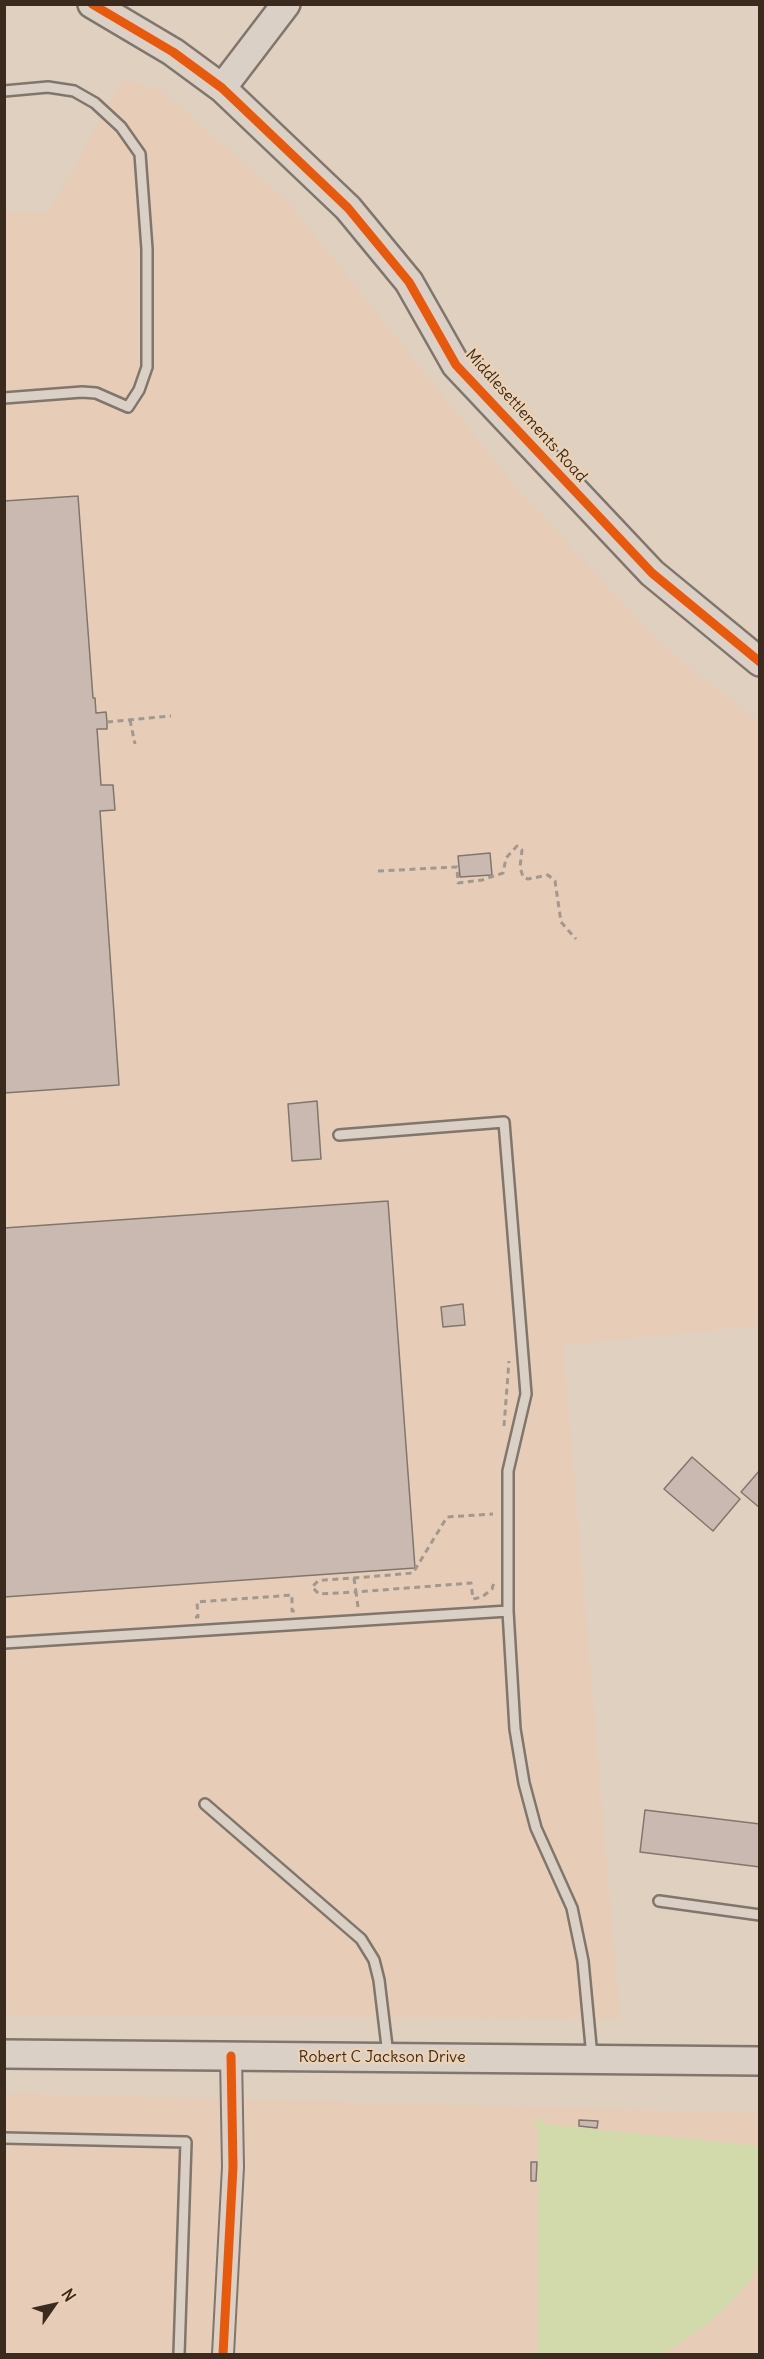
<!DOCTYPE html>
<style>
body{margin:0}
#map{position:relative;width:764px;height:2359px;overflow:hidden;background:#dfd0c0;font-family:Delius,sans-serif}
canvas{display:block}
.frame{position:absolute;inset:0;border:6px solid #3b2a1e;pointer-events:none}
.north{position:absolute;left:24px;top:2275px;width:60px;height:60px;-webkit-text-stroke:4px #ecd1b3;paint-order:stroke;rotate:56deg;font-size:16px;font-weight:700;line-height:24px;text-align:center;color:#3b2a1e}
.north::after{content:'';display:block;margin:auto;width:21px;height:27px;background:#3b2a1e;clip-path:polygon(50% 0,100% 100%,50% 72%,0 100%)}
</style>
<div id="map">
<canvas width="764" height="2359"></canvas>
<div class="frame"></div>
<div class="north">N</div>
</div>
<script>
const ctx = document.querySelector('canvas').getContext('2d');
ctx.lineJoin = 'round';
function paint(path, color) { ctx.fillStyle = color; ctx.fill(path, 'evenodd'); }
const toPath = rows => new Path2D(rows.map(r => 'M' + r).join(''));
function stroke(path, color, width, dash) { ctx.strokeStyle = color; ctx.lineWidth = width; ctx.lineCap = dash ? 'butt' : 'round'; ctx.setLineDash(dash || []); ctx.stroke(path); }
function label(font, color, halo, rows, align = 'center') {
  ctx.font = font + ' Delius,sans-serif'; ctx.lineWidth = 5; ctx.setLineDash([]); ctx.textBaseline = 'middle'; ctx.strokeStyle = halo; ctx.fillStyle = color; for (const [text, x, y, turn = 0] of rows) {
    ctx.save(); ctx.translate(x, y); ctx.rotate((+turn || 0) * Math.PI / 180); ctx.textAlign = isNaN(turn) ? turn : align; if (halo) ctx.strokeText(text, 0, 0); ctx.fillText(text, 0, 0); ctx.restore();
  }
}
paint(toPath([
 [122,79,159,89,288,201,517,488,660,643,759,722,759,1326,563,1345,620,2019,5,2015,4,211,48,213],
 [4,2093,759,2113,759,2354,5,2354]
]), '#e7cdb8');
paint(toPath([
 [540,2118,545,2124,759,2146,759,2263,750,2281,728,2305,709,2323,663,2354,538,2354,538,2129,533,2124]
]), '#d2d9aa');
const building = toPath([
 [78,496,93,698,95,698,96,713,106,712,107,722,107,729,97,729,101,785,113,785,115,810,100,811,119,1085,4,1093,4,501,78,496],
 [490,853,492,875,460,877,458,856,490,853],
 [317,1101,321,1159,292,1161,288,1104,317,1101],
 [388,1201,415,1568,4,1597,4,1228,388,1201],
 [463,1304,465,1325,443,1327,441,1307,463,1304],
 [692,1457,740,1499,713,1531,664,1489,692,1457],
 [760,1470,760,1508,741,1492,760,1470],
 [645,1810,760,1824,760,1867,640,1852,645,1810],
 [579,2120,598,2121,597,2128,579,2126,579,2120],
 [531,2162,537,2162,536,2181,531,2181,531,2162]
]);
paint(building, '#cab9b0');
stroke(building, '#80766c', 1.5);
const lane = toPath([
 [4,91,48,87,74,91,95,103,121,127,140,154,147,249,147,367,139,390,128,407,96,393,82,392,4,398],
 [339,1135,504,1122,526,1394,508,1471,508,1611,515,1729,524,1783,536,1828,572,1908,583,1961,592,2057],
 [4,1643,508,1611],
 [205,1804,361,1939,374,1960,379,1980,388,2055],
 [659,1901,760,1915],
 [4,2138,186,2142,179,2354]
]);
const street = toPath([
 [223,2354,233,2167,231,2056]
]);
const secondary = toPath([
 [92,4,173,52,222,88,348,208,409,282,456,365,652,573,760,662],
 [222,88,286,4],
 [4,2054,760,2061]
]);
stroke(lane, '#80766c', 14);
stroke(street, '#80766c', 24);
stroke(secondary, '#80766c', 32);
stroke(toPath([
 [130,720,135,744],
 [107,722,171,716],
 [378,871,457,867,458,883,482,880,503,873,506,858,517,846,522,850,520,867,523,877,528,879,548,875,555,881,561,922,576,939],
 [504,1426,509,1361],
 [354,1578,356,1592,319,1594,312,1587,318,1581,324,1580,354,1578,413,1573,447,1517,493,1514],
 [358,1607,356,1592,471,1583,473,1599,482,1597,492,1589,494,1582],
 [195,1617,198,1617,197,1602,292,1595,292,1611,295,1611]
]), '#a1988f', 3, [6, 4.5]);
stroke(lane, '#dad0c5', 9);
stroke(street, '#dad0c5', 20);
stroke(secondary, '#dad0c5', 27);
stroke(toPath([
 [92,4,173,52,222,88,348,208,409,282,456,365,652,573,760,662],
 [223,2354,233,2167,231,2056]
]), '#e8590c', 9);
label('16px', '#3b2a1e', '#ecd1b3', [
 ["Middlesettlements Road",526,416,48],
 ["Robert C Jackson Drive",382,2057]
]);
</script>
